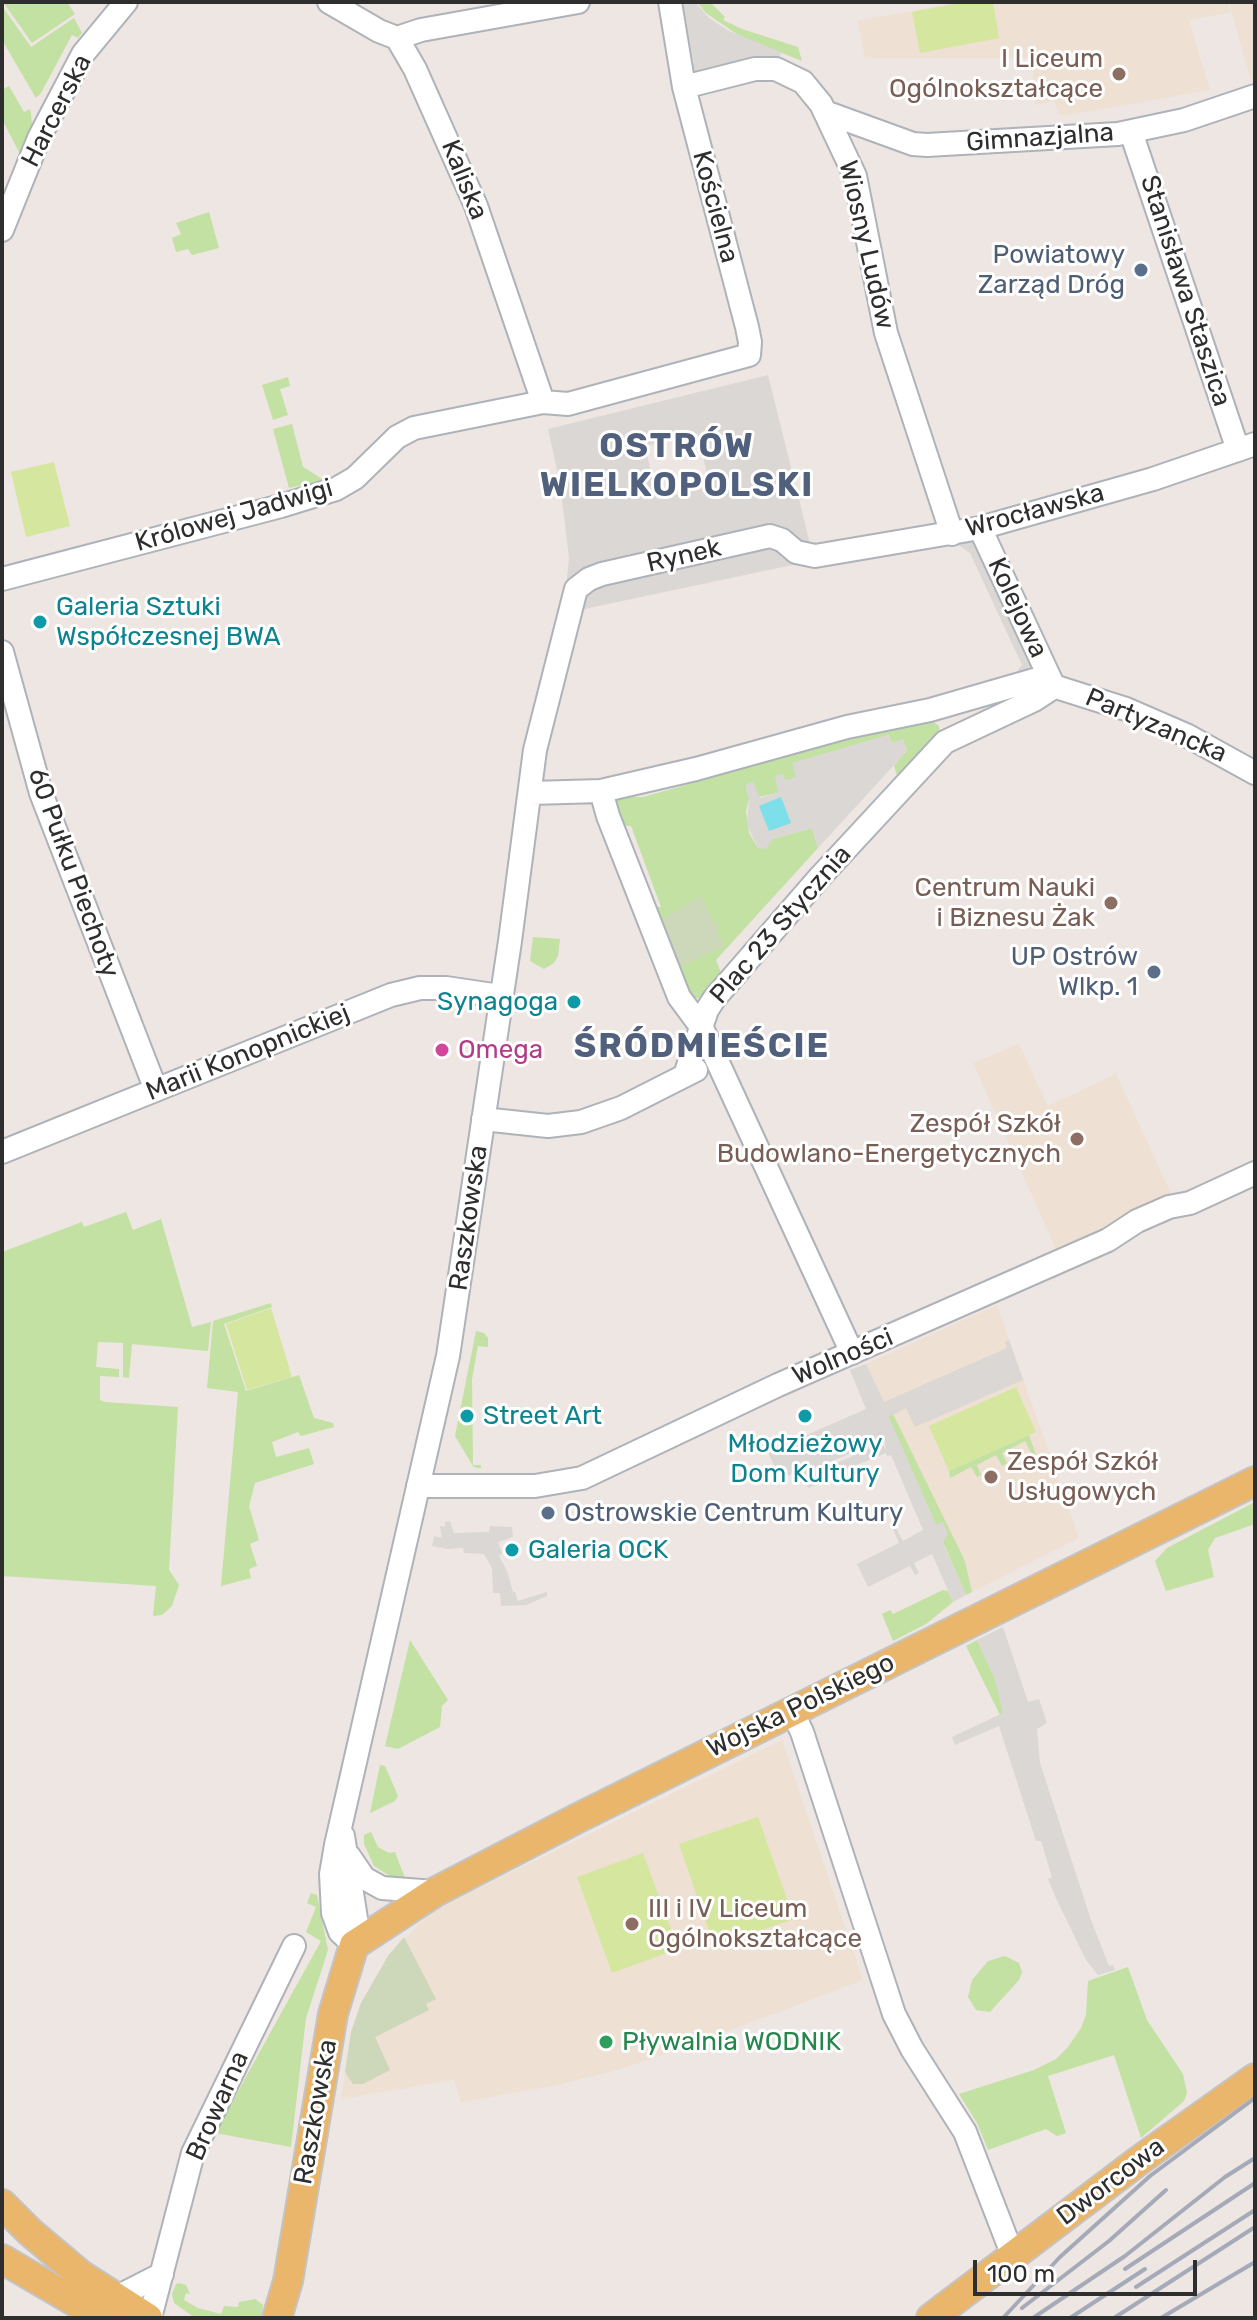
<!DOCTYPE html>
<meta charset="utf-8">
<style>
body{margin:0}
#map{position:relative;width:1257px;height:2320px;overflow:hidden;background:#eee6e2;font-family:Rubik,sans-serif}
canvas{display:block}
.frame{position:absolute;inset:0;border:4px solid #2e2e2e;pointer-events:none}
.scale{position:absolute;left:973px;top:2260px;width:224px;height:36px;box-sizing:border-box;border:4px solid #2e2e2e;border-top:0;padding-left:10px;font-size:24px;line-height:28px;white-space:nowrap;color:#2e2e2e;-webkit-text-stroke:6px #fff;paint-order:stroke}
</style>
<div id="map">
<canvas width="1257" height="2320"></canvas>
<div class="frame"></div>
<div class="scale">100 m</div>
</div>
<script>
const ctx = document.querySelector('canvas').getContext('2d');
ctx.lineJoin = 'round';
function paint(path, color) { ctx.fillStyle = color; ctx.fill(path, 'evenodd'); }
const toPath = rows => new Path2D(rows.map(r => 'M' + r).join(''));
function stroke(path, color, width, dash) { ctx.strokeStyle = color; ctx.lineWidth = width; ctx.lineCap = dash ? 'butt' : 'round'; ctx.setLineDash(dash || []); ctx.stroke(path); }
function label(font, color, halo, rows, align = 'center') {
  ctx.font = font + ' Rubik,sans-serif'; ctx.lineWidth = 6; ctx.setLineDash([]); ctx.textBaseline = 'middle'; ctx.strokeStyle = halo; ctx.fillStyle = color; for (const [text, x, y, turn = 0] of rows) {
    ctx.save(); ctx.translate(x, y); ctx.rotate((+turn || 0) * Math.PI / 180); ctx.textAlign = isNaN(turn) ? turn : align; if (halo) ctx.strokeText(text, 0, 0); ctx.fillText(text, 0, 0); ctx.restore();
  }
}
paint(toPath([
 [960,2,1228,2,1230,12,1189,20,1210,90,1062,116,1058,113,1055,101,1035,105,1032,58,865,58,858,21],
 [1229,2,1255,2,1255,79,1251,81],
 [1019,1044,1048,1106,1116,1074,1173,1198,1056,1249,973,1063],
 [997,1305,1079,1538,972,1592,965,1561,893,1414,883,1402,866,1364],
 [782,1740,863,1980,678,2050,614,2071,553,2086,461,2102,454,2080,341,2099,351,2032,361,2003,388,1956,434,1910]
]), '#eee0d2');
paint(toPath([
 [3,2,67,2,75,14,32,43],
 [697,2,710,2,725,17,723,20,742,29,798,47,802,61,741,37,706,13],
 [2,6,31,47,74,18,82,33,78,38,72,35,41,93,36,98,2,40],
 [9,86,24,112,30,109,31,114,32,125,20,154,2,119,2,90],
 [209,212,219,248,192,255,188,249,176,252,172,238,181,234,176,223],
 [288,377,290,386,280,389,288,415,273,420,262,385],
 [292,424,303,467,324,480,289,488,273,429],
 [927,717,939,726,940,734,899,781,894,766,907,750,903,740,892,743,889,735,793,763,797,777,785,781,778,793,749,799,746,811,749,833,758,848,773,839,812,828,818,848,716,960,722,975,702,997,690,1000,649,907,661,907,631,826,619,825,613,805,616,800,621,797,643,797],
 [533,937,560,939,558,956,554,963,544,969,530,961],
 [126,1212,133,1230,161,1219,192,1327,211,1322,208,1351,132,1344,129,1378,123,1377,123,1343,98,1342,96,1367,119,1369,119,1377,100,1376,100,1400,105,1402,178,1407,169,1570,179,1585,172,1606,162,1615,153,1616,156,1586,2,1576,2,1252,82,1222,84,1227],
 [271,1303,272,1307,224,1324,246,1391,299,1375,314,1418,333,1423,334,1427,301,1436,298,1432,272,1442,276,1457,309,1448,314,1464,255,1483,249,1506,259,1540,250,1544,257,1566,249,1569,251,1578,221,1586,238,1392,207,1388,213,1321],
 [476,1331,484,1333,488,1338,488,1347,478,1346,472,1379,473,1465,481,1465,481,1468,477,1468,473,1466,455,1436],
 [893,1414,965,1561,972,1592,966,1595,943,1542,943,1522,936,1525,888,1416],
 [1029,1435,1042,1473,1025,1441,1002,1453,1007,1463,1002,1466,996,1455,977,1465,981,1475,977,1477,971,1467,950,1478,949,1471],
 [1255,1502,1255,1524,1215,1538,1208,1550,1214,1577,1166,1591,1155,1561,1167,1548],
 [943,1590,948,1591,953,1602,926,1624,893,1641,882,1614,890,1610,893,1614],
 [410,1640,448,1700,442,1706,440,1727,398,1749,385,1746],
 [977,1640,995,1679,1004,1713,1000,1715,966,1646],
 [380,1765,385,1766,398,1796,395,1801,370,1813],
 [371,1832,378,1847,389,1853,395,1852,405,1878,390,1876,374,1866,364,1844,364,1835],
 [311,1893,317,1895,328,1950,306,2018,291,2147,215,2133,321,1941,306,1932,316,1907,307,1903],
 [1005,1956,1019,1963,1022,1972,1019,1980,990,2012,976,2010,968,1997,972,1980,988,1961],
 [1128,1967,1147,2020,1183,2074,1187,2093,1184,2101,1141,2138,1114,2055,1048,2076,1066,2133,1057,2136,1046,2129,988,2150,977,2123,959,2094,1034,2070,1056,2059,1068,2047,1081,2028,1086,2015,1088,1981],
 [179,2283,186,2285,190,2294,186,2293,184,2300,198,2308,221,2314,224,2306,238,2307,239,2302,255,2299,263,2305,261,2318,195,2318,174,2303,172,2294,176,2284]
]), '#c2e1a2');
paint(toPath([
 [701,896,714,923,719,926,717,931,724,946,679,967,659,921],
 [404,1937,436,1999,426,2004,429,2010,375,2037,390,2070,363,2084,353,2084,345,2072,351,2032,361,2003,388,1956]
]), '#cdd7ba');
paint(toPath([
 [965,2,993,2,999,38,920,53,912,12],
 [54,462,70,526,26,537,11,472],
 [271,1308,292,1377,247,1390,226,1324],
 [1016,1387,1036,1432,949,1471,929,1426],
 [758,1817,794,1919,714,1946,679,1844],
 [643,1853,678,1949,612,1973,577,1877]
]), '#d5e79e');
paint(toPath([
 [679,2,682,2,691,63,694,62,693,59,683,2,695,2,709,18,729,31,781,52,778,64,695,73,689,67],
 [768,375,811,548,811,561,575,611,565,597,569,558,560,483,548,429],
 [698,434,710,487,657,499,645,446],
 [971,535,1035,667,1020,677,1018,670,1022,665,970,553,957,544,936,546],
 [889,735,892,743,903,739,907,751,818,848,812,828,773,839,766,849,758,848,747,825,749,799,745,785,753,782,760,798,778,793,775,776,783,774,786,781,796,777,792,763],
 [1009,1340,1023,1380,915,1427,906,1408,889,1417,936,1525,943,1522,948,1534,943,1543,966,1595,953,1602,932,1554,914,1563,919,1573,915,1575,910,1566,868,1587,857,1564,899,1543,893,1529,896,1528,903,1541,923,1530,891,1455,887,1456,886,1453,827,1477,823,1469,882,1443,886,1450,884,1439,813,1469,819,1484,808,1488,802,1475,795,1472,780,1480,768,1452,866,1409,850,1370,866,1364,884,1402,1007,1348,1005,1342],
 [450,1521,454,1533,489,1532,490,1526,512,1527,513,1537,498,1542,502,1553,499,1556,507,1571,513,1592,515,1592,518,1601,547,1592,547,1596,526,1605,501,1606,500,1593,493,1593,492,1568,484,1554,464,1553,463,1548,447,1549,432,1546,434,1536,442,1538,440,1526,445,1527,445,1522],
 [1003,1627,1028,1702,1039,1699,1047,1723,1037,1729,1040,1763,1091,1920,1109,1966,1113,1965,1115,1970,1098,1975,1086,1960,1055,1896,1048,1879,1052,1877,1041,1841,1036,1841,999,1726,955,1745,952,1737,1003,1713,995,1679,977,1640]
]), '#dad7d4');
paint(toPath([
 [781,797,791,823,769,831,759,806]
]), '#7cdfe9');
const minor = toPath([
 [329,2,379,31,397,38,415,69,476,206,543,402],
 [397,38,421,30,578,2],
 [684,87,755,69,776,69,803,82,821,104,855,176,886,333,952,534],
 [825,112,913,144,927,145,1118,134,1184,120,1255,96],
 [1131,132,1238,450],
 [2,230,39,138,83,54,126,2],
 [980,528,1054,687],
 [2,579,281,506,336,489,355,478,397,437,414,428,543,402,568,404,749,355,750,342,747,327,684,87,670,2],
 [2,652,41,793,156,1090],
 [601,791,608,816,679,997,702,1028,852,1353],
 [531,793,601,791,696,769,847,727,930,710,1034,680,1126,709,1186,735,1255,773],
 [685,1075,707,1010,714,999,819,878,945,742,1034,700,1054,687],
 [483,1119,548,1126,581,1122,621,1108,696,1070],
 [2,1152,391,995,420,988,446,988,500,996],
 [418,1486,535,1486,582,1478,778,1385,1108,1240,1137,1221,1169,1207,1190,1203,1255,1173],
 [792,1711,802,1732,894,2014,912,2049,965,2132,1013,2256],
 [343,1836,357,1925,354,1945],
 [349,1856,364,1878,382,1888,435,1892],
 [354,1945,340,1932,333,1913,331,1874,336,1845,448,1356,510,941,535,750,576,589,589,579,602,574,770,536,782,540,796,552,815,556,980,528,1153,479,1255,444],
 [115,2298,162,2274],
 [150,2318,193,2153,294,1946]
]);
const major = toPath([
 [2,2204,30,2232,81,2275,148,2318],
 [2,2259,103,2318],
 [277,2318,288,2281,333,2014,354,1945,435,1892,578,1818,1255,1481],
 [931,2318,1141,2159,1255,2078]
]);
stroke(minor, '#aeb2b9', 26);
stroke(major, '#c4c4c4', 32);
stroke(minor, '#fff', 22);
stroke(major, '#e9b66b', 28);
stroke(toPath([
 [1125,2269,1255,2183],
 [1136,2287,1255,2210],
 [1022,2308,1109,2241,1166,2190],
 [1003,2318,1060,2257,1150,2176,1255,2098],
 [1033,2318,1125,2256,1225,2177,1255,2158],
 [1070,2318,1145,2269],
 [1114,2318,1255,2227],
 [1161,2318,1255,2262]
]), '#a4aab7', 4);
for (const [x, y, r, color] of [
 [1119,74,8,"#8d6e63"],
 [1141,270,8,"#5c6f8a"],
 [40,622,8,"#0f9aa8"],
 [1111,903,8,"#8d6e63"],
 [1154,972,8,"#5c6f8a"],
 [574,1002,8,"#0f9aa8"],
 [442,1050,8,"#d1479c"],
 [1077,1139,8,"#8d6e63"],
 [467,1416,8,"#0f9aa8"],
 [805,1416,8,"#0f9aa8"],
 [991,1477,8,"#8d6e63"],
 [548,1513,8,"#5c6f8a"],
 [512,1550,8,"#0f9aa8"],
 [632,1924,8,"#8d6e63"],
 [606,2042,8,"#2e9e5b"]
]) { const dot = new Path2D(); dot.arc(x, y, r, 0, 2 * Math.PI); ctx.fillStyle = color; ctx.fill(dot); stroke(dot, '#fff', 3); }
label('26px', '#785e54', '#fff', [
 ["I Liceum",1103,59],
 ["Ogólnokształcące",1103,89],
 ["Centrum Nauki",1095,888],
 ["i Biznesu Żak",1095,918],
 ["Zespół Szkół",1061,1124],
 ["Budowlano-Energetycznych",1061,1154],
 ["Zespół Szkół",1007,1462,"left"],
 ["Usługowych",1007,1492,"left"],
 ["III i IV Liceum",648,1909,"left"],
 ["Ogólnokształcące",648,1939,"left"]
], 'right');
label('26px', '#2e2e2e', '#fff', [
 ["Harcerska",57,111,-63],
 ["Gimnazjalna",1040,138,-4],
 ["Kaliska",464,180,68],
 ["Kościelna",715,207,75],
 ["Wiosny Ludów",866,245,77],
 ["Stanisława Staszica",1185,291,72],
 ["Wrocławska",1035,511,-15],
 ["Królowej Jadwigi",234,516,-16],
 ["Rynek",684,556,-13],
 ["Kolejowa",1017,608,65],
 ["Partyzancka",1156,726,23],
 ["60 Pułku Piechoty",73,873,70],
 ["Plac 23 Stycznia",781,925,-49],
 ["Marii Konopnickiej",248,1053,-22],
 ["Raszkowska",469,1218,-82],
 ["Wolności",843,1357,-23],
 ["Wojska Polskiego",801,1706,-26],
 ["Browarna",218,2106,-66],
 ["Raszkowska",316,2112,-80],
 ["Dworcowa",1111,2182,-37]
]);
label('26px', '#4e5e75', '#fff', [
 ["Powiatowy",1125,255],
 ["Zarząd Dróg",1125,285],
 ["UP Ostrów",1138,957],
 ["Wlkp. 1",1138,987],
 ["Ostrowskie Centrum Kultury",564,1513,"left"]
], 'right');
label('26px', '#0d838f', '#fff', [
 ["Galeria Sztuki",56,607],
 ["Współczesnej BWA",56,637],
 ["Synagoga",558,1002,"right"],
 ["Street Art",483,1416],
 ["Młodzieżowy",805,1444,"center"],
 ["Dom Kultury",805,1474,"center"],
 ["Galeria OCK",528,1550]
], 'left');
label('26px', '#b23c85', '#fff', [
 ["Omega",458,1050]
], 'left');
label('26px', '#27864d', '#fff', [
 ["Pływalnia WODNIK",622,2042]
], 'left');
ctx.letterSpacing = '2px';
label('bold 34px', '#50607d', '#fff', [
 ["OSTRÓW",677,447],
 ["WIELKOPOLSKI",677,486],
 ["ŚRÓDMIEŚCIE",702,1047]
]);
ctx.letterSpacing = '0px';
</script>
